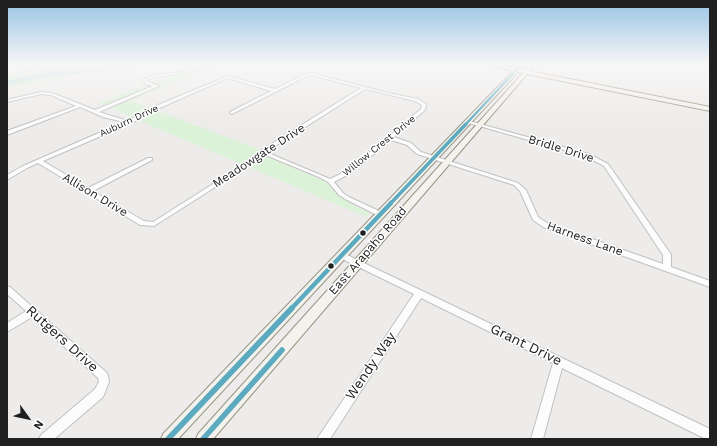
<!DOCTYPE html>
<style>
body{margin:0}
#map{position:relative;width:717px;height:446px;overflow:hidden;background:#eeecea;font-family:"Work Sans",sans-serif}
canvas{display:block}
.frame{position:absolute;inset:0;border:8px solid #202020;pointer-events:none}
.north{position:absolute;left:8px;top:398px;width:40px;height:40px;-webkit-text-stroke:3px #fff;paint-order:stroke;rotate:123deg;font-size:11px;font-weight:700;line-height:16px;text-align:center;color:#202020}
.north::after{content:'';display:block;margin:auto;width:14px;height:18px;background:#202020;clip-path:polygon(50% 0,100% 100%,50% 72%,0 100%)}
</style>
<div id="map">
<canvas width="717" height="446"></canvas>
<div class="frame"></div>
<div class="north">N</div>
</div>
<script>
const ctx = document.querySelector('canvas').getContext('2d');
ctx.lineJoin = 'round';
function paint(path, color) { ctx.fillStyle = color; ctx.fill(path, 'evenodd'); }
const toPath = rows => new Path2D(rows.map(r => 'M' + r).join(''));
function stroke(path, color, width, dash) { ctx.strokeStyle = color; ctx.lineWidth = width; ctx.lineCap = dash ? 'butt' : 'round'; ctx.setLineDash(dash || []); ctx.stroke(path); }
function label(font, color, halo, rows, align = 'center') {
  ctx.font = font + ' "Work Sans",sans-serif'; ctx.lineWidth = 3; ctx.setLineDash([]); ctx.textBaseline = 'middle'; ctx.strokeStyle = halo; ctx.fillStyle = color; for (const [text, x, y, turn = 0] of rows) {
    ctx.save(); ctx.translate(x, y); ctx.rotate((+turn || 0) * Math.PI / 180); ctx.textAlign = isNaN(turn) ? turn : align; if (halo) ctx.strokeText(text, 0, 0); ctx.fillText(text, 0, 0); ctx.restore();
  }
}
paint(toPath([
 [35,64,46,65,162,64,96,72,7,88,7,75],
 [201,64,221,64,131,101,261,150,257,153,323,180,350,204,370,213,366,217,98,103]
]), '#dbf1d8');
paint(toPath([
 [114,64,144,64,43,78,7,85,7,81,13,79,50,72]
]), '#c0ddde');
const street = toPath([
 [180,72,181,72,181,74,155,77,147,80,149,82,159,86,99,112,128,121,151,108,228,76,275,89,305,74,311,73,388,93,418,99,426,104,425,110,394,137,411,143,421,152,518,183,526,190,538,217,547,223,663,264,663,255,604,166,585,156,465,122,469,121,589,154,608,164,670,253,671,255,671,267,710,281,710,287,543,227,533,220,520,191,514,185,417,154,407,145,391,140,351,173,334,182,343,193,349,197,381,212,382,214,381,216,379,216,345,199,339,195,328,182,319,177,263,154,250,165,154,226,140,225,38,163,27,168,7,180,7,175,23,166,124,122,103,117,80,107,7,135,7,131,76,106,51,95,41,94,7,102,7,100,41,92,52,93,95,110,153,86,146,84,143,80,144,79,154,75,180,72],
 [311,75,361,88,260,151,246,163,153,222,144,221,93,191,152,160,152,158,148,158,88,188,43,161,138,120,155,110,228,78,271,91,230,112,230,113,232,114,307,76,311,75],
 [365,89,415,101,422,105,421,109,347,171,330,179,266,152,365,89],
 [341,252,710,429,710,439,706,439,562,368,543,439,531,439,553,363,421,298,330,439,317,439,414,294,338,257,337,255,338,253,341,252],
 [7,286,10,287,107,373,108,376,109,382,103,397,54,439,39,439,41,435,95,389,99,382,98,378,32,317,7,332,7,323,26,311,7,294,7,286]
]);
const secondary = toPath([
 [486,64,494,64,515,68,519,64,524,64,520,69,525,70,531,64,535,64,530,71,710,107,710,111,527,74,213,439,196,439,198,434,523,73,518,72,178,439,161,439,163,434,513,71,486,64]
]);
stroke(street, '#c1c1c0', 2);
stroke(secondary, '#979583', 2);
paint(street, '#fcfcfc');
paint(secondary, '#f3f2ed');
stroke(toPath([
 [465,125,522,64]
]), '#5caabf', 2.5);
stroke(toPath([
 [390,204,466,124]
]), '#5caabf', 3.5);
stroke(toPath([
 [291,309,391,203]
]), '#5caabf', 4.5);
stroke(toPath([
 [168,439,292,308],
 [203,439,282,350]
]), '#5caabf', 5.5);
const sky = ctx.createLinearGradient(0, 0, 0, 126);
sky.addColorStop(0, '#98c4e4');
sky.addColorStop(0.51, '#f7f6f6');
sky.addColorStop(1, '#f7f6f600');
ctx.fillStyle = sky;
ctx.fillRect(0, 0, 717, 126);
for (const [x, y, r, color] of [
 [363,233,3.5,"#202020"],
 [331,266,3.5,"#202020"]
]) { const dot = new Path2D(); dot.arc(x, y, r, 0, 2 * Math.PI); ctx.fillStyle = color; ctx.fill(dot); stroke(dot, '#fff', 1.5); }
label('10px', '#202020', '#fff', [
 ["Auburn Drive",129,121,-25],
 ["Willow Crest Drive",379,146,-39]
]);
label('12px', '#202020', '#fff', [
 ["Bridle Drive",561,149,17],
 ["Meadowgate Drive",259,156,-33],
 ["Allison Drive",95,195,31],
 ["Harness Lane",585,239,20],
 ["East Arapaho Road",368,251,-49]
]);
label('14px', '#202020', '#fff', [
 ["Rutgers Drive",62,339,42],
 ["Grant Drive",526,345,26],
 ["Wendy Way",371,366,-56]
]);
</script>
